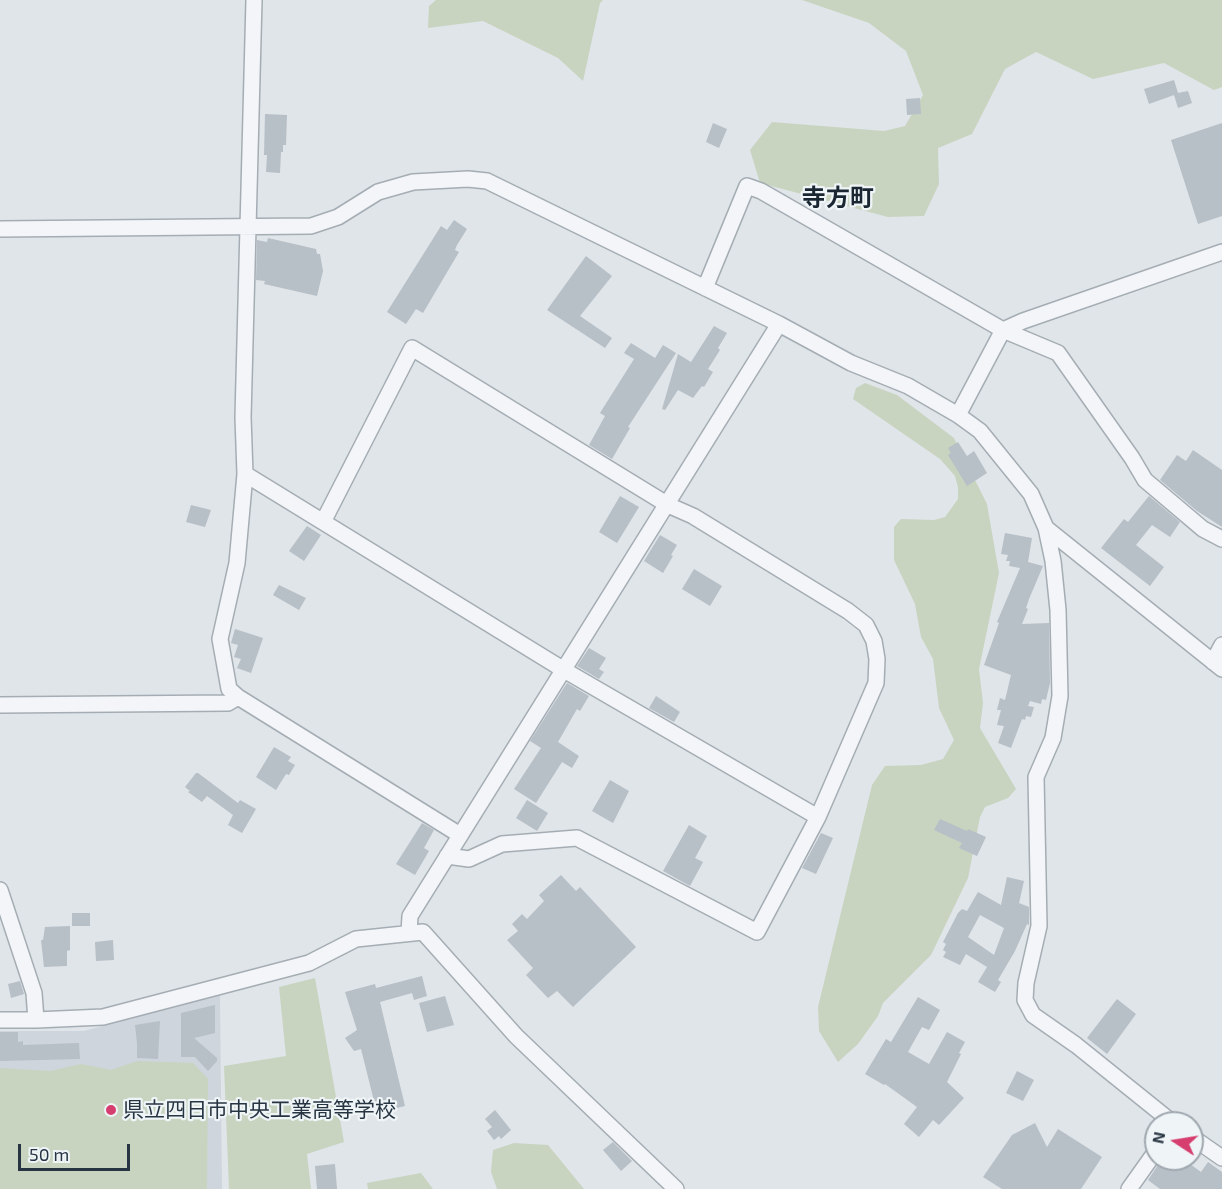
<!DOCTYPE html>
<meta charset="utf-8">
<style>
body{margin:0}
#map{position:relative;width:1222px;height:1189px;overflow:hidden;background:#e0e5e9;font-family:"Exo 2",sans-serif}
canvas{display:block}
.north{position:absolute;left:1144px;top:1111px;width:60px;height:60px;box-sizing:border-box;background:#eff4f7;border:2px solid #9fa8af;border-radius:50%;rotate:282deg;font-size:16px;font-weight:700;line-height:24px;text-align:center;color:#273542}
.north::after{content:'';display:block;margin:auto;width:21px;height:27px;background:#d53e6e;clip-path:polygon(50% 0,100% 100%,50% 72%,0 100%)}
.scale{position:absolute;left:18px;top:1144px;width:112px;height:27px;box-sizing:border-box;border:3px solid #273542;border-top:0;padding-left:8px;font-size:18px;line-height:21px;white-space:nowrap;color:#273542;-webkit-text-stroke:4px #eff4f7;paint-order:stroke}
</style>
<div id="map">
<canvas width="1222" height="1189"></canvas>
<div class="north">N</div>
<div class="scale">50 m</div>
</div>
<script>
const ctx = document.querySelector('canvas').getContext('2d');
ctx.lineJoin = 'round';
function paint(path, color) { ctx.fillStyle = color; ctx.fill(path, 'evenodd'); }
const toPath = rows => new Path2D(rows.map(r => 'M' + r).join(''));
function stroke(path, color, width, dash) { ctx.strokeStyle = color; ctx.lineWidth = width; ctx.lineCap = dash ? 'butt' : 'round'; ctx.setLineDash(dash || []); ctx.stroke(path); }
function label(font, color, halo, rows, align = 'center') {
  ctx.font = font + ' "Exo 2","Noto Sans JP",sans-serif'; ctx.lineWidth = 4.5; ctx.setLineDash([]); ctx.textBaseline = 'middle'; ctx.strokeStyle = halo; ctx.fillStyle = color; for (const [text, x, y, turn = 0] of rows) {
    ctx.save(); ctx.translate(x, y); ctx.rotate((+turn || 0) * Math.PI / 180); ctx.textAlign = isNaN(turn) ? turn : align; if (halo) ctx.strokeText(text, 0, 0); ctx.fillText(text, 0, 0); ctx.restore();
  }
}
paint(toPath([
 [220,994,222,1189,0,1189,0,1031,84,1031]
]), '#ced5dc');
paint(toPath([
 [436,0,603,0,600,3,583,81,558,58,483,21,428,28,429,6],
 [802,0,1222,0,1222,87,1214,90,1164,63,1093,79,1036,52,1005,69,972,134,938,148,939,184,924,216,888,217,760,183,750,150,772,122,884,131,905,126,923,95,906,51,869,23],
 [865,383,897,395,954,438,987,504,999,573,979,669,983,703,980,728,1016,789,1008,798,985,807,980,817,968,878,931,955,883,1003,878,1016,858,1044,838,1062,819,1031,818,1007,872,785,885,766,921,765,943,759,954,740,939,708,933,659,921,637,915,604,894,560,894,527,901,519,934,520,945,517,958,499,958,487,955,476,940,459,853,399,856,388],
 [315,978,344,1142,307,1154,311,1189,229,1189,224,1066,286,1056,279,987],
 [137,1061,193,1063,208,1079,207,1189,0,1189,0,1068,51,1071,81,1064,111,1070],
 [514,1143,548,1145,584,1189,497,1189,491,1172,493,1150],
 [421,1173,433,1189,368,1189,367,1183]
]), '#c8d4c0');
paint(toPath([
 [1174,80,1178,93,1188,91,1192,103,1178,108,1174,95,1149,104,1144,89],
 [920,98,921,114,907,115,906,99],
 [265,114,287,115,286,145,283,145,283,152,281,152,280,173,266,172,267,155,264,155],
 [713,123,727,129,719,148,706,142],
 [1222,123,1222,216,1198,224,1171,140],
 [454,220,467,229,457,245,455,250,459,252,423,313,416,309,406,324,387,312,441,226,447,230],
 [268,238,316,249,317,254,320,254,323,271,317,296,264,284,265,281,256,280,257,240,267,242],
 [586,256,612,276,580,316,612,338,605,348,547,310],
 [714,326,727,333,718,348,720,350,708,369,713,372,704,387,702,386,693,398,678,390,665,410,662,409,678,354,691,362],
 [631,343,655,358,663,345,676,353,628,427,630,428,612,459,589,445,605,416,600,413,634,359,624,353],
 [958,442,967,456,974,451,987,473,967,486,948,455,951,453,948,448],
 [1193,450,1222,470,1222,527,1197,511,1160,480,1177,455,1186,461],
 [620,496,639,507,617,543,599,532],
 [1149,496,1180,522,1170,537,1152,525,1136,545,1164,567,1150,586,1101,548,1124,519,1128,522],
 [191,505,211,510,205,527,186,522],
 [307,526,321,535,304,561,289,551],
 [1005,533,1032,538,1028,562,1043,566,1029,599,1026,608,1028,609,1022,624,1049,623,1050,683,1046,700,1042,699,1041,704,1030,701,1028,706,1034,707,1031,717,1026,716,1025,720,1022,719,1011,748,998,743,1004,726,997,725,1001,710,997,710,1000,698,1005,700,1011,675,984,665,999,623,997,622,1020,568,1009,566,1010,561,1006,561,1008,555,1001,554],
 [660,535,677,545,671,555,673,556,663,573,644,561],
 [694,569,722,586,710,606,682,589],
 [279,585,306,598,299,610,273,595],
 [235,629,263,638,251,673,237,668,241,659,234,657,238,645,231,643],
 [589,648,606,658,599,669,604,672,599,679,577,666],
 [567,683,589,696,580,711,577,709,558,742,579,756,572,768,562,762,536,803,514,789,541,748,530,741],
 [656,696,680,712,674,722,649,708],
 [274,747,291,757,288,761,295,765,289,775,286,774,276,790,256,777],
 [196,773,198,773,238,803,240,800,256,809,242,833,228,825,233,815,207,796,202,802,188,792,190,791,185,787],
 [610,780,629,791,613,823,592,811],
 [527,800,548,813,537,831,516,818],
 [940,819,967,831,968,829,986,837,977,856,959,848,962,843,934,830],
 [422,823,434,830,424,848,429,851,415,875,396,864],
 [689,825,707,836,695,858,703,862,690,886,663,871],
 [821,833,833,838,816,874,802,868],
 [561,875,576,891,580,887,636,947,573,1007,557,991,548,998,526,975,533,968,507,940,518,931,512,924,522,914,527,919,544,901,539,895],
 [1007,877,1024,881,1019,903,1029,907,1029,925,1027,924,1015,951,998,980,1001,982,995,992,978,982,987,967,966,954,960,965,943,957,946,952,943,950,946,944,943,942,958,913,962,909,967,911,978,892,1001,905],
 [980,915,1004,928,994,955,968,937],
 [72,913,90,913,90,926,72,926],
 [70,926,70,950,67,951,67,966,44,967,41,940,43,940,45,927],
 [113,940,114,960,96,961,95,942],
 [422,976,427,996,414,1000,412,993,380,1002,405,1106,377,1113,361,1049,354,1051,345,1038,357,1030,345,992,375,984,376,988],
 [20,981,24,994,11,998,8,984],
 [445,996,454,1025,427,1032,419,1003],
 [918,997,940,1010,929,1030,922,1027,908,1052,929,1064,947,1032,965,1042,959,1053,961,1054,947,1082,964,1098,939,1125,933,1120,919,1137,904,1124,917,1107,885,1084,884,1085,865,1074,886,1039,891,1042],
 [1117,999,1136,1014,1107,1054,1087,1038],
 [215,1005,215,1033,194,1038,217,1058,217,1061,208,1071,195,1057,181,1057,181,1013],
 [160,1021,158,1059,137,1058,137,1043,135,1025],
 [0,1032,18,1032,18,1042,23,1041,23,1045,79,1043,80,1059,0,1061],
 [1017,1071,1034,1080,1023,1101,1006,1093],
 [495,1110,511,1130,501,1139,499,1136,494,1140,487,1131,492,1127,485,1119],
 [1035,1123,1047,1147,1058,1129,1102,1157,1081,1189,1002,1189,983,1177,1012,1135],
 [613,1142,632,1161,621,1171,603,1150],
 [1162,1159,1183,1159,1201,1172,1208,1162,1222,1172,1222,1189,1160,1189,1148,1180],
 [335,1164,337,1189,317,1189,315,1166]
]), '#b7bfc7');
const street = toPath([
 [254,0,243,417,245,474,237,563,220,639,229,689,238,697,460,835],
 [0,229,311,226,338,217,378,192,413,182,468,179,487,181,779,324,851,363,908,386,958,415,980,431,1031,494,1046,528,1053,561,1058,610,1060,696,1053,738,1036,777,1039,926,1026,983,1025,1000,1033,1015,1076,1045,1173,1123],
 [705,288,747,186,761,191,1003,330,1058,353,1132,458,1145,480,1203,529,1222,539],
 [958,415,1003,330,1023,321,1222,252],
 [245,474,564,670,816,816],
 [323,522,412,348,668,505,693,516,848,611,866,625,874,641,877,659,876,683,818,817,757,932,577,838,502,844,469,859,447,856],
 [1046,528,1222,669],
 [1213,662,1222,645],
 [0,705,228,703,238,697],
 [0,890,34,993,36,1020],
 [409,933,410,916,779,324],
 [0,1020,36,1020,103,1017,309,963,356,939,423,932,516,1036,676,1189],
 [1192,1137,1222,1158],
 [1129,1189,1156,1151]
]);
stroke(street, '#a5adb4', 18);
stroke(street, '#f3f5f8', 15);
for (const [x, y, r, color] of [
 [111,1110,6,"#d53e6e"]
]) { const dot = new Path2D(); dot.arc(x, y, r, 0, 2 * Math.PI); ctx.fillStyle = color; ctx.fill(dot); stroke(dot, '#eff4f7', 2); }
label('21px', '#273542', '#eff4f7', [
 ["県立四日市中央工業高等学校",123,1110]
], 'left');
label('bold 24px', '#1a2632', '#eff4f7', [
 ["寺方町",838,198]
]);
</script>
